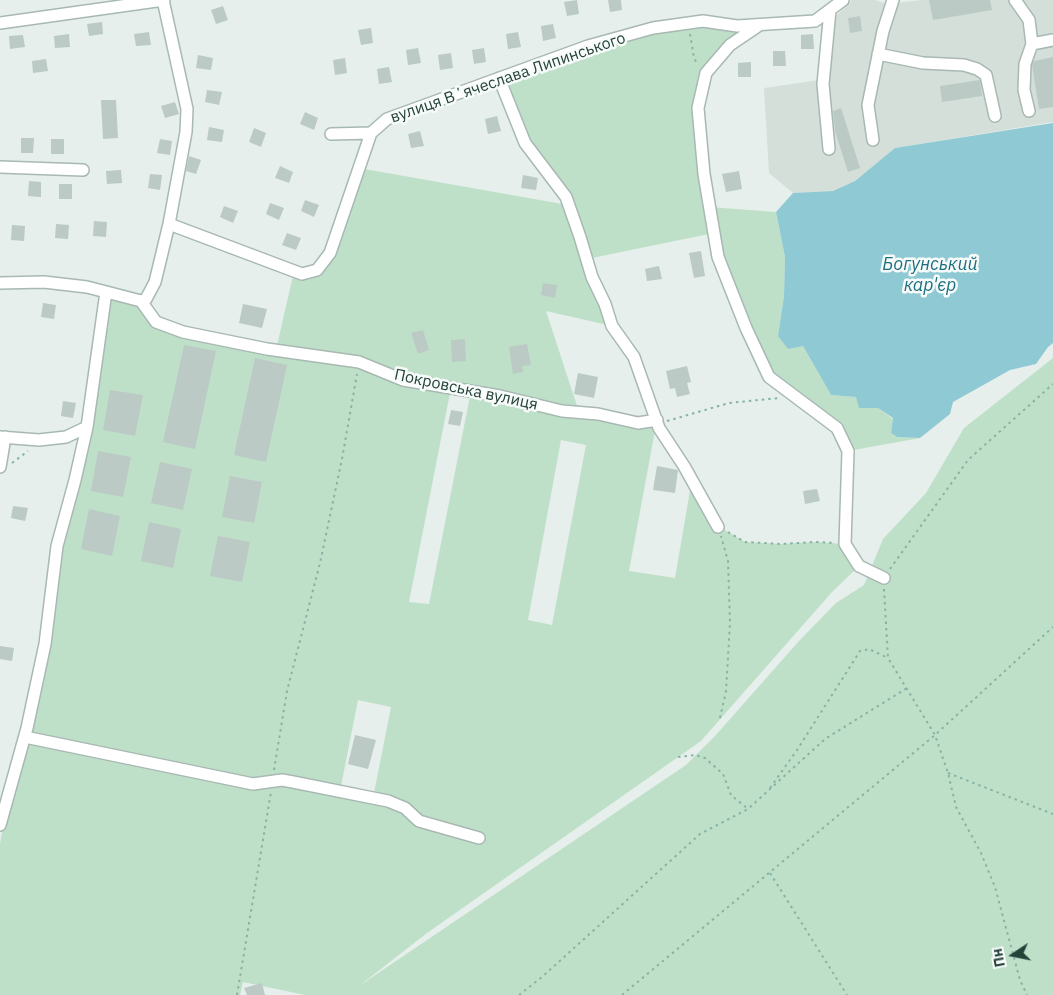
<!DOCTYPE html>
<meta charset="utf-8">
<style>
body{margin:0}
#map{position:relative;width:1053px;height:995px;overflow:hidden;background:#e6efeb;font-family:"IBM Plex Sans",sans-serif}
canvas{display:block}
.north{position:absolute;left:988px;top:930px;width:50px;height:50px;-webkit-text-stroke:4px #f7fbf9;paint-order:stroke;rotate:259deg;font-size:14px;font-weight:700;line-height:20px;text-align:center;color:#24423a}
.north::after{content:'';display:block;margin:auto;width:18px;height:22px;background:#24423a;clip-path:polygon(50% 0,100% 100%,50% 72%,0 100%)}
</style>
<div id="map">
<canvas width="1053" height="995"></canvas>
<div class="north">Пн</div>
</div>
<script>
const ctx = document.querySelector('canvas').getContext('2d');
ctx.lineJoin = 'round';
function paint(path, color) { ctx.fillStyle = color; ctx.fill(path, 'evenodd'); }
const toPath = rows => new Path2D(rows.map(r => 'M' + r).join(''));
function stroke(path, color, width, dash) { ctx.strokeStyle = color; ctx.lineWidth = width; ctx.lineCap = dash ? 'butt' : 'round'; ctx.setLineDash(dash || []); ctx.stroke(path); }
function label(font, color, halo, rows, align = 'center') {
  ctx.font = font + ' "IBM Plex Sans",sans-serif'; ctx.lineWidth = 5; ctx.setLineDash([]); ctx.textBaseline = 'middle'; ctx.strokeStyle = halo; ctx.fillStyle = color; for (const [text, x, y, turn = 0] of rows) {
    ctx.save(); ctx.translate(x, y); ctx.rotate((+turn || 0) * Math.PI / 180); ctx.textAlign = isNaN(turn) ? turn : align; if (halo) ctx.strokeText(text, 0, 0); ctx.fillText(text, 0, 0); ctx.restore();
  }
}
paint(toPath([
 [852,0,875,0,887,4,922,0,1053,0,1053,122,895,148,855,181,833,191,793,193,769,173,764,88,819,80,823,29]
]), '#d4dfda');
paint(toPath([
 [760,25,706,73,698,108,709,207,776,212,785,257,784,296,778,336,803,346,831,395,856,397,860,408,878,408,893,419,891,433,897,437,920,438,848,451,837,428,769,377,714,233,587,259,612,326,546,311,579,412,657,420,629,571,675,578,692,479,718,526,745,542,780,544,816,542,845,544,859,566,832,592,701,741,427,933,359,986,686,765,715,736,799,641,836,603,864,585,883,539,926,493,964,428,1053,358,1053,995,305,995,243,982,240,995,0,995,0,844,7,801,27,728,57,546,75,480,106,292,141,301,156,322,276,350,294,271,302,274,330,253,359,168,568,205,525,143,499,78,653,28],
 [451,388,471,391,429,604,409,602],
 [561,440,586,445,552,625,528,620],
 [358,700,391,707,374,793,341,786]
]), '#bfe0c8');
paint(toPath([
 [1053,123,1053,343,1048,347,1036,364,1010,370,953,402,950,414,920,438,897,437,891,433,893,418,878,408,859,408,856,397,831,395,803,346,788,349,778,336,784,296,785,257,776,212,793,193,833,191,855,181,895,148]
]), '#8ec9d4');
paint(toPath([
 [577,0,579,14,567,16,564,2],
 [608,0,621,0,622,10,610,12],
 [929,0,990,0,992,10,933,20],
 [223,6,228,20,216,24,211,10],
 [860,16,862,31,850,33,848,18],
 [102,22,103,34,89,36,87,24],
 [553,24,556,38,543,41,541,26],
 [371,28,373,43,361,45,358,30],
 [149,32,151,45,136,46,134,34],
 [518,32,521,47,508,49,506,34],
 [69,34,70,47,55,48,54,36],
 [813,34,814,49,801,49,801,35],
 [23,35,25,47,10,49,9,36],
 [418,48,421,63,408,65,406,50],
 [484,48,486,62,474,64,472,50],
 [773,51,785,51,786,66,773,66],
 [451,53,453,68,440,70,438,55],
 [198,55,213,58,211,70,196,68],
 [1053,57,1053,107,1039,109,1032,65,1034,61],
 [345,58,347,73,335,75,333,60],
 [46,59,48,71,33,73,32,61],
 [751,62,751,77,738,77,738,63],
 [389,67,392,82,379,84,377,69],
 [980,80,982,96,942,102,940,86],
 [207,90,222,92,219,105,205,102],
 [101,100,116,100,118,138,103,139],
 [175,102,179,114,165,118,161,106],
 [841,108,860,168,848,172,835,131,833,111],
 [305,112,318,118,314,130,300,124],
 [497,116,501,131,488,134,485,119],
 [209,127,224,130,222,142,207,140],
 [254,128,266,133,261,147,249,142],
 [420,131,424,146,411,148,408,134],
 [21,138,34,138,33,153,21,153],
 [51,139,64,139,64,154,51,154],
 [160,139,172,141,170,155,157,153],
 [189,156,201,160,196,174,186,171],
 [280,166,293,172,289,183,275,178],
 [121,170,122,183,107,184,106,171],
 [739,171,742,189,726,192,722,174],
 [150,174,162,175,160,190,148,188],
 [523,175,538,178,536,190,521,188],
 [29,181,41,182,41,197,28,196],
 [59,184,72,184,72,199,59,199],
 [305,200,319,205,314,217,301,211],
 [270,203,284,208,279,220,266,214],
 [224,206,238,211,233,223,220,217],
 [94,221,107,222,106,237,93,236],
 [56,224,69,225,68,239,55,238],
 [12,225,25,226,24,241,11,240],
 [287,233,301,238,296,250,282,245],
 [701,251,705,276,694,278,689,253],
 [659,266,662,279,647,281,645,269],
 [543,283,557,285,555,298,541,295],
 [43,303,56,305,54,319,41,317],
 [243,304,267,309,262,328,239,323],
 [423,330,429,350,418,354,411,333],
 [465,339,466,361,452,362,451,340],
 [527,344,531,365,522,366,523,372,513,374,509,347],
 [184,345,216,351,195,449,163,442],
 [255,358,287,365,266,462,234,455],
 [687,366,691,382,687,383,690,394,677,397,675,388,670,389,666,371],
 [578,373,598,377,594,398,574,394],
 [110,390,143,395,135,436,103,430],
 [63,401,76,403,73,418,61,416],
 [451,410,463,412,460,426,448,424],
 [98,451,131,457,123,497,91,491],
 [160,462,192,469,183,510,151,503],
 [657,466,678,470,675,493,653,490],
 [230,476,262,482,254,523,222,517],
 [817,489,820,501,805,504,803,491],
 [13,506,28,508,25,521,11,518],
 [89,509,120,516,112,556,81,549],
 [149,522,181,529,173,568,141,561],
 [218,536,250,542,242,582,210,576],
 [0,646,14,648,12,661,0,659],
 [355,735,376,740,368,769,348,764],
 [262,983,265,995,247,995,244,988]
]), '#bbcac4');
const minor = toPath([
 [163,0,187,109,186,132,169,224],
 [1015,0,1029,20,1032,44,1053,40],
 [0,23,164,0],
 [758,26,730,45,706,73,698,108,704,174,718,257,746,328,769,377,837,428,848,451,845,544,859,566,884,578],
 [878,54,923,63,964,65,977,69,986,75,995,116],
 [499,78,525,143,566,197,580,237,592,277,605,304,612,326,634,357,659,428,684,466,718,527],
 [1029,111,1024,90,1025,64,1032,44],
 [331,134,371,133],
 [873,140,868,105,883,31,893,0],
 [829,149,823,84,830,10],
 [0,167,83,170],
 [0,283,44,282,87,287,141,301,146,299,155,282,169,224,302,274,317,270,330,253,371,133,387,119,588,46,653,28,703,21,737,26,815,21,843,0],
 [141,301,156,322,183,332,267,349,359,362,403,380,500,396,562,411,598,414,638,423,657,420],
 [0,437,39,440,66,437,87,427,106,292],
 [0,467,5,437],
 [25,737,253,784,282,780,293,782,388,801,405,808,419,821,479,838],
 [0,825,27,728,45,644,57,546,75,480,87,427]
]);
stroke(minor, '#a8b8b2', 14);
stroke(toPath([
 [690,34,694,58,698,65],
 [667,421,729,403,779,398],
 [12,463,28,451],
 [728,532,745,542,780,544,816,542,835,543],
 [890,569,968,460,1053,384],
 [884,589,888,658,935,735,948,773,956,807,981,853,995,887,1020,980,1027,995],
 [720,718,726,691,730,623,728,561,721,536],
 [678,757,695,755,705,758,723,774,731,795,748,809],
 [274,770,287,691,320,563,342,459,357,374],
 [948,773,1053,814],
 [770,788,797,750,860,651,869,649,888,658],
 [770,873,847,995],
 [237,995,271,792],
 [519,995,542,977,700,834,748,809,825,739,907,688],
 [622,995,935,735,1053,627]
]), '#86b3a5', 2, [2.5, 4]);
stroke(minor, '#fff', 11);
label('16px', '#24423a', '#f7fbf9', [
 ["вулиця Вʼячеслава Липинського",508,78,-19],
 ["Покровська вулиця",466,390,12]
]);
label('italic 18px', '#1c6f80', '#f7fbf9', [
 ["Богунський",930,265],
 ["кар'єр",930,286]
]);
</script>
